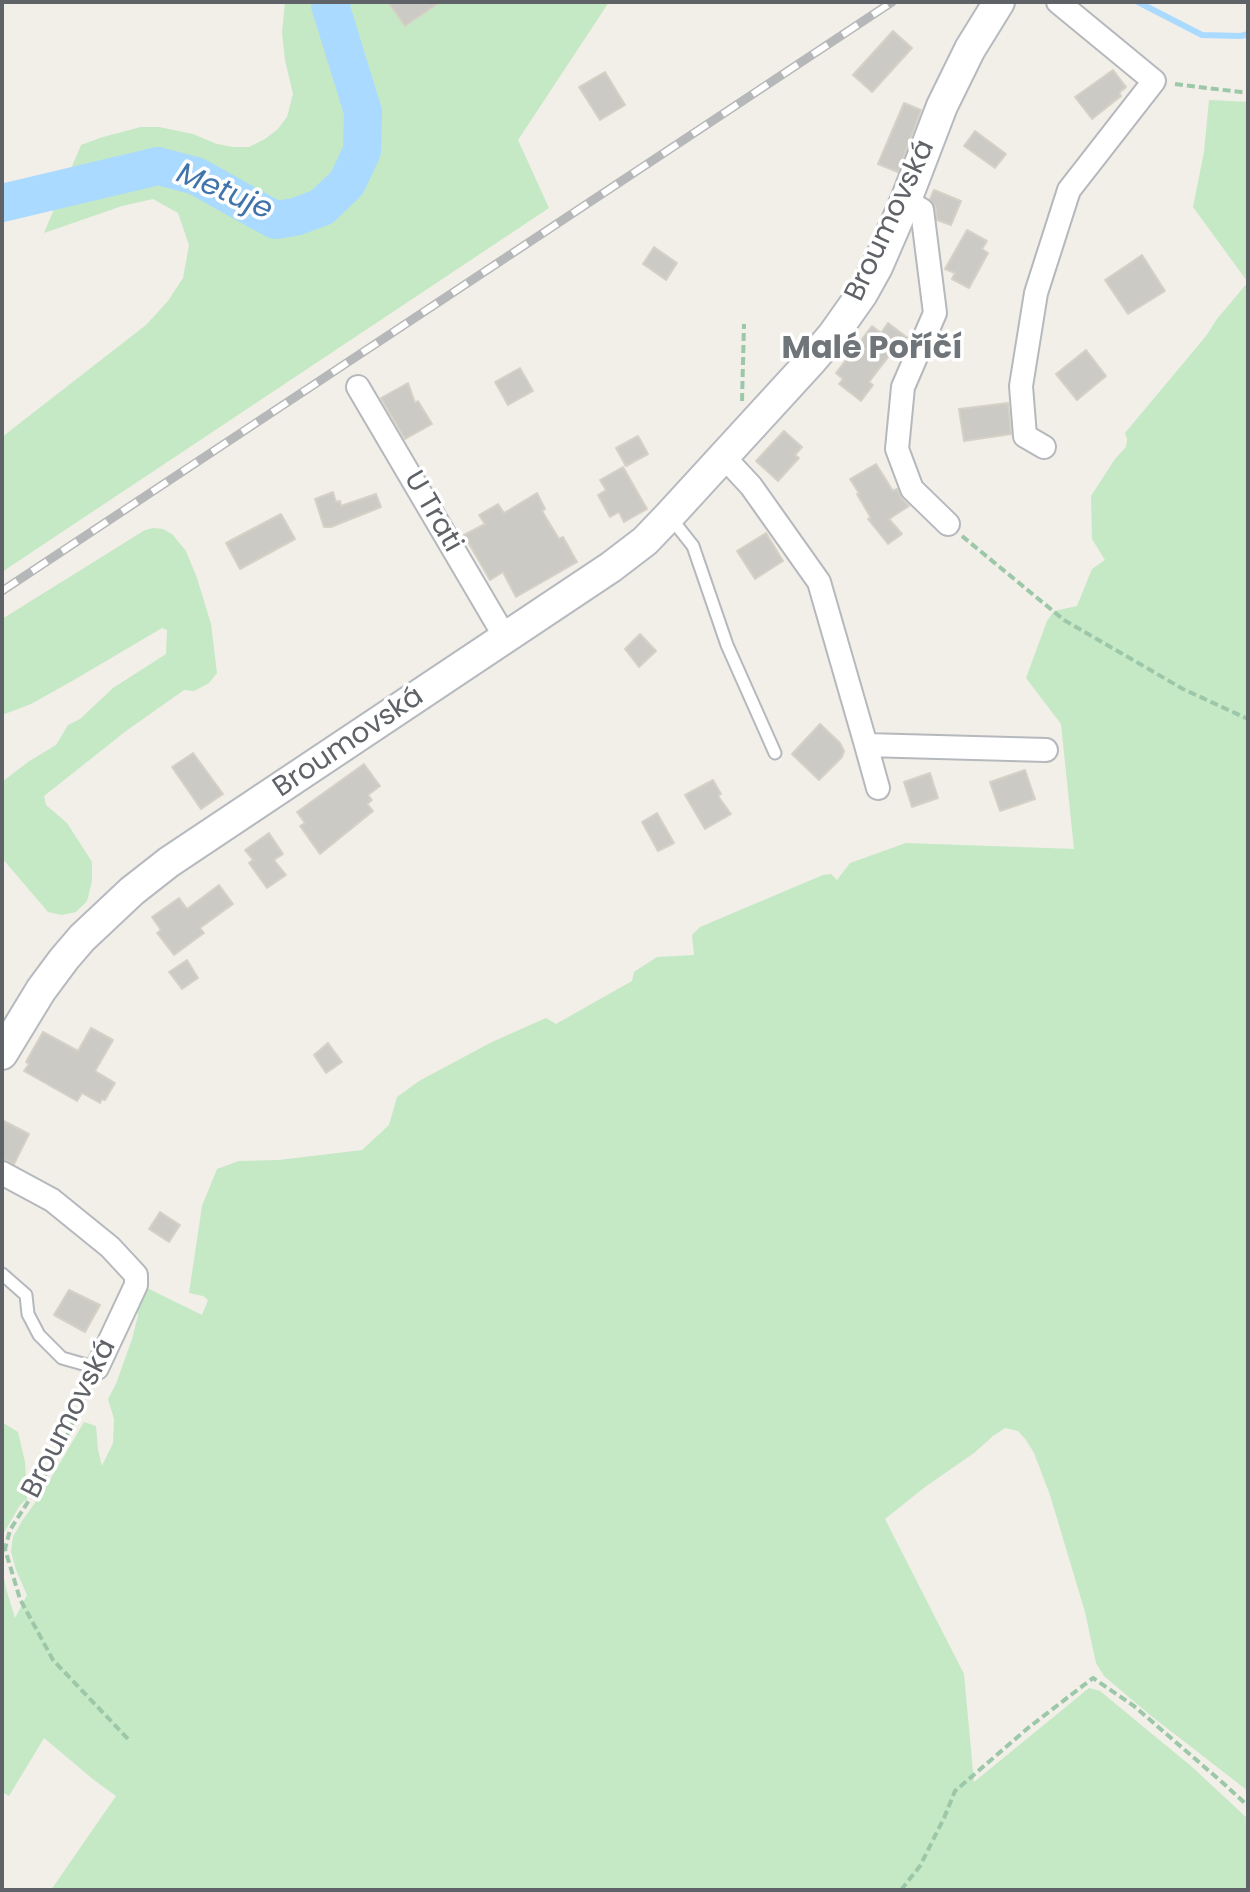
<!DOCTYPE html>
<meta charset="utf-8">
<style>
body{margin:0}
#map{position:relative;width:1250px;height:1892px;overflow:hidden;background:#f1efe8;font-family:Poppins,sans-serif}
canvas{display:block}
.frame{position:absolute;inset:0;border:4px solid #5f6368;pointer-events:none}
</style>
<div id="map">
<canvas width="1250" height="1892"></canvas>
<div class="frame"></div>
</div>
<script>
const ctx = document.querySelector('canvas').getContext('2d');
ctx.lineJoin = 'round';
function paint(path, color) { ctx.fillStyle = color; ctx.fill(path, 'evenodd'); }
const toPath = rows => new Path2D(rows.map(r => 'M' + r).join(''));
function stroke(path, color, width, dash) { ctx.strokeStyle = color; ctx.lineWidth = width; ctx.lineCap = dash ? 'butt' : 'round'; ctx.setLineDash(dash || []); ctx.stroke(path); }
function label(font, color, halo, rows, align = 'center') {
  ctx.font = font + ' Poppins,sans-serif'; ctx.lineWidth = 7; ctx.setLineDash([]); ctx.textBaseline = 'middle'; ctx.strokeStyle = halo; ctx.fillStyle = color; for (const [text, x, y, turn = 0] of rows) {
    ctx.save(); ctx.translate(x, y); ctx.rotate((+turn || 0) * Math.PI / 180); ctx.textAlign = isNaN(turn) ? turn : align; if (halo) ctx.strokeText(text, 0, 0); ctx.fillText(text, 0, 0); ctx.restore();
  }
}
paint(toPath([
 [285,2,609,2,518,140,549,208,2,572,2,437,146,325,168,301,183,278,189,245,178,213,153,199,122,206,44,233,81,145,103,137,141,127,159,127,193,134,217,144,233,147,249,147,265,139,278,129,287,117,293,94,285,60,282,33],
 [1209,100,1248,102,1247,281,1193,207,1204,152],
 [1248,282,1248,1791,1150,1715,1104,1676,1096,1663,1085,1612,1050,1495,1034,1453,1026,1440,1018,1431,1005,1428,993,1436,974,1453,925,1487,885,1519,964,1674,974,1782,1089,1688,1100,1691,1191,1766,1248,1819,1248,1890,51,1890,116,1796,94,1780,44,1738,9,1796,2,1792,2,1569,7,1592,15,1618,27,1595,16,1570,11,1552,13,1537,22,1521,44,1490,84,1422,96,1426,98,1450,102,1466,113,1443,114,1419,108,1399,116,1384,132,1339,138,1316,136,1303,145,1287,202,1315,208,1300,203,1296,189,1293,202,1206,217,1169,239,1161,279,1160,362,1150,389,1125,397,1097,419,1081,492,1042,546,1018,556,1024,632,981,634,972,657,957,694,955,692,935,700,927,823,875,831,874,837,880,850,863,906,843,1074,849,1061,724,1026,678,1047,621,1054,611,1077,606,1092,569,1105,560,1092,539,1091,496,1115,459,1126,447,1127,439,1125,433,1206,336,1217,319],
 [153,528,163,529,172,534,186,551,197,578,211,624,217,673,209,683,194,691,184,690,126,731,44,796,46,805,67,823,92,862,92,881,87,901,76,912,62,915,48,912,2,858,2,782,28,762,56,745,68,725,80,719,113,688,166,654,167,630,162,628,72,681,31,704,2,715,2,619,145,530],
 [2,1422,18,1432,25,1462,27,1499,20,1505,2,1536]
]), '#c5e8c5');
stroke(toPath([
 [1138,2,1202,35,1241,36,1248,34]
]), '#aadaff', 6);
stroke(toPath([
 [2,203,158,166,196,176,275,220,295,217,322,207,347,183,362,151,363,112,330,5,332,2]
]), '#aadaff', 38);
const building = toPath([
 [388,2,440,2,405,26,388,2],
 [893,31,912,48,872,92,853,75,893,31],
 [1113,70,1126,87,1119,93,1121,96,1092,119,1075,97,1113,70],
 [605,72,625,105,600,120,579,87,605,72],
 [904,103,921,110,898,172,878,164,904,103],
 [975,131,1006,154,995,168,964,146,975,131],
 [934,190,961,201,951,225,937,220,936,208,930,199,934,190],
 [967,230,987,241,982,249,988,253,969,288,952,279,955,273,945,269,967,230],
 [654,247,677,263,666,280,643,264,654,247],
 [1142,255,1165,291,1128,314,1105,280,1142,255],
 [888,323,909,339,902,353,895,348,869,382,873,385,861,401,839,384,843,379,836,373,872,326,881,333,888,323],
 [1086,350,1106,376,1077,400,1056,374,1086,350],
 [520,368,533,391,508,405,495,382,520,368],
 [408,383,415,403,418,401,432,424,405,439,381,398,408,383],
 [1008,403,1011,434,964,441,959,409,1008,403],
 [784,431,802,447,795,455,799,458,778,481,756,461,784,431],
 [638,436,648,454,626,466,616,448,638,436],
 [876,464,893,491,897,489,902,499,909,506,889,519,902,534,888,544,868,519,871,518,857,494,859,493,850,479,876,464],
 [623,467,647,509,624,522,619,512,610,517,598,495,606,490,600,480,623,467],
 [333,492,336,502,340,501,341,506,376,494,381,507,331,527,324,527,315,499,333,492],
 [537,493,545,509,542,511,559,539,563,537,577,562,516,597,503,572,490,580,464,535,485,524,479,515,498,504,504,513,537,493],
 [281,514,295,539,240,569,226,543,281,514],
 [766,533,783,561,755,579,737,551,766,533],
 [640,634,656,651,639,667,625,649,640,634],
 [820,724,840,743,844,751,842,757,819,780,792,754,820,724],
 [193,753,223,794,201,809,172,767,193,753],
 [364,764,380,786,368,795,372,800,367,804,373,811,320,854,300,826,305,823,297,812,364,764],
 [1025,770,1035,799,1000,811,990,782,1025,770],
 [930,773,938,798,912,807,904,782,930,773],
 [713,780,721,794,718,796,731,814,705,829,685,795,713,780],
 [657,813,674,843,658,851,642,822,657,813],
 [269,833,283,854,274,860,286,875,267,888,249,863,253,860,245,850,269,833],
 [219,885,233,904,200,928,204,933,174,955,157,933,161,930,152,917,179,898,187,909,219,885],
 [187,960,198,978,182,989,169,972,187,960],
 [91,1028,113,1040,95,1071,115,1083,105,1100,102,1099,100,1103,82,1093,77,1101,24,1071,29,1064,26,1062,43,1032,78,1051,91,1028],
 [328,1043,342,1062,326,1073,314,1055,328,1043],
 [2,1120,29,1134,14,1164,2,1159,2,1120],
 [160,1212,180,1225,169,1242,149,1229,160,1212],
 [69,1290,100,1305,85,1332,54,1315,69,1290]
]);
paint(building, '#cccac5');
stroke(building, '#d6d1c6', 2);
const service = toPath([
 [670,517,693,546,727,645,775,753],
 [2,1274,26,1295,28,1314,39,1335,62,1358,97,1368]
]);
const minor = toPath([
 [906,200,922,210,935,313,903,387,897,449,912,489,948,524],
 [358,387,505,637],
 [1044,447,1025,436,1021,386,1036,293,1069,190,1154,81,1058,2],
 [724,457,751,486,819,582,866,745,1046,750],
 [866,745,878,788],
 [2,1173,52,1200,110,1247,136,1275,136,1285,97,1368]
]);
const secondary = toPath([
 [2,1054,41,990,64,959,82,938,132,891,169,862,611,567,645,541,669,516,811,361,833,335,862,294,877,267,906,200,942,106,970,49,999,2]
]);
stroke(service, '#b5b8bc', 15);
stroke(minor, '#b5b8bc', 26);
stroke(secondary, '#b6babf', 34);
stroke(toPath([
 [1175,84,1248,93],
 [742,401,744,324],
 [962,536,1064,620,1183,689,1248,719],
 [90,1385,59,1453,10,1530,5,1549,20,1599,53,1660,129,1740],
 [901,1890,920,1866,944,1818,955,1791,1028,1728,1093,1678,1134,1706,1223,1783,1248,1806]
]), '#9cc7a9', 4, [8, 4]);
stroke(service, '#fff', 11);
stroke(minor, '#fff', 22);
stroke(secondary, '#fff', 30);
const rail = toPath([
 [2,591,892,2]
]);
stroke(rail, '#b6b7b8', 9);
stroke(rail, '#fff', 6, [18]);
label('28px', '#5f6368', '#fff', [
 ["Broumovská",891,221,-65],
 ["U Trati",432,512,60],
 ["Broumovská",349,743,-34],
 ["Broumovská",70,1419,-63]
]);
label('italic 30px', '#4174aa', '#fff', [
 ["Metuje",224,193,23]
]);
label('bold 32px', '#70757a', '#fff', [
 ["Malé Poříčí",872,350]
]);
</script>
